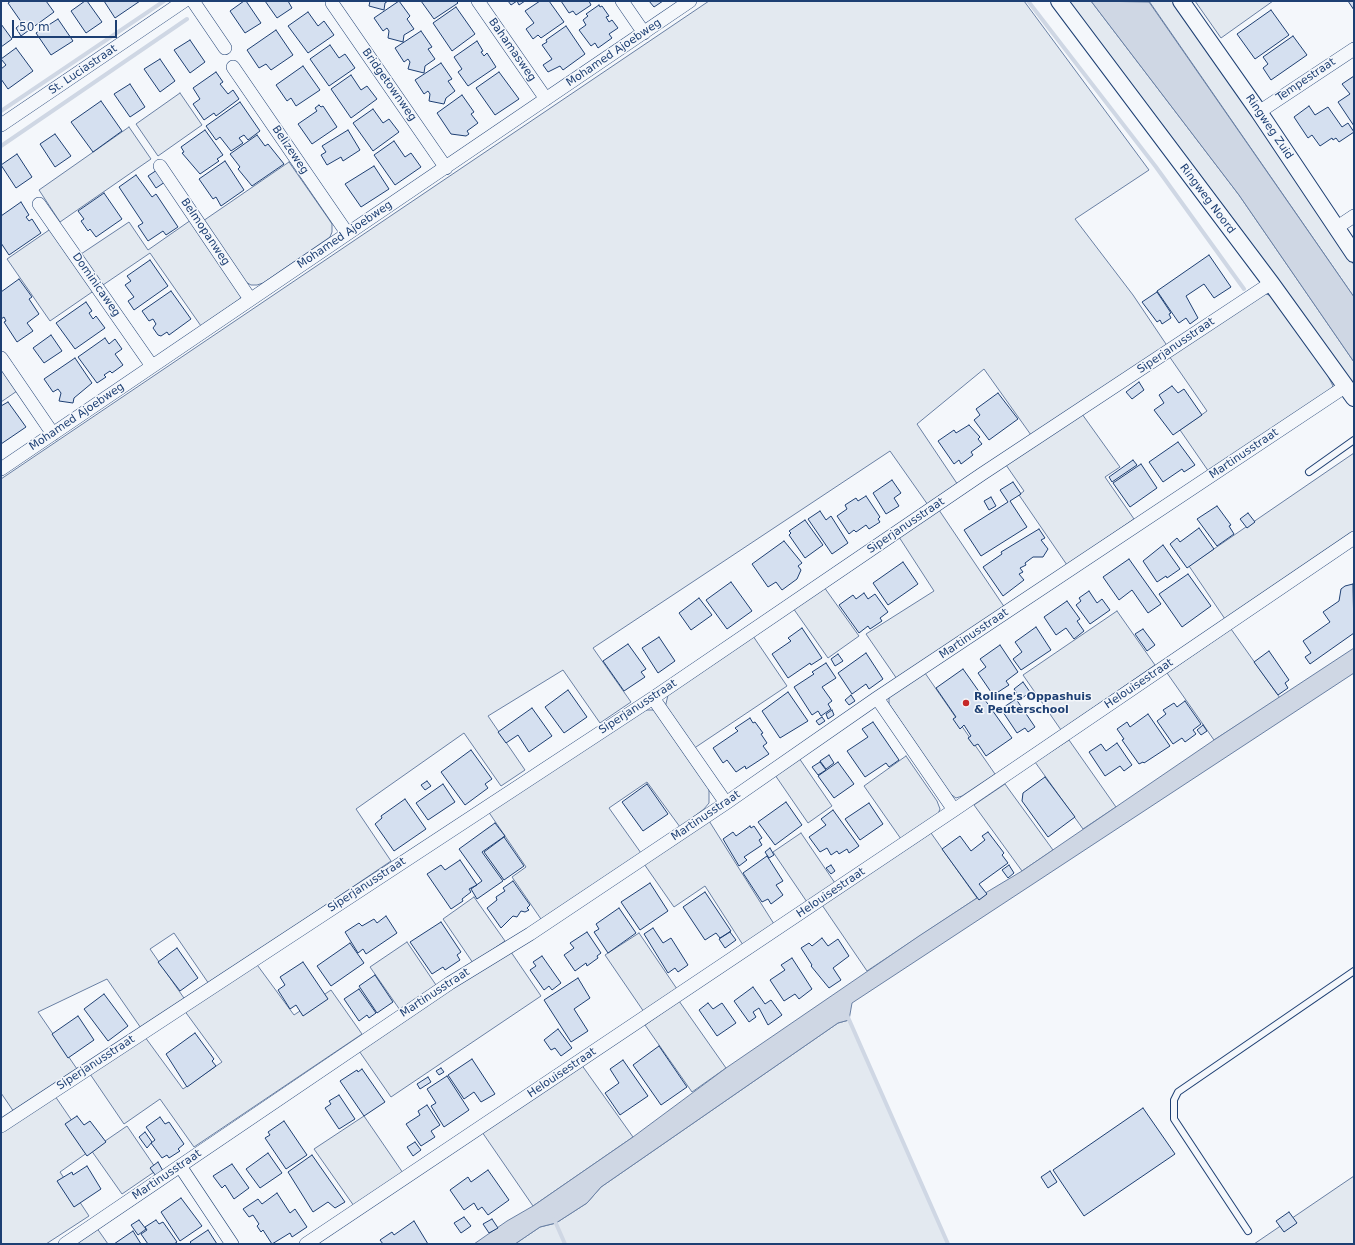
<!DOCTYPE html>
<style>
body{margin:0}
#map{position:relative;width:1355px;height:1245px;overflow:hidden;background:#f4f7fb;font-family:"DejaVu Sans",sans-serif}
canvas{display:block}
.frame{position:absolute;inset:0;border:2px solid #1d3f73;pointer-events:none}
.scale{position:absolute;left:12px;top:20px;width:105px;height:18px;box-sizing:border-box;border:2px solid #1d3f73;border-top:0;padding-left:5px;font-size:12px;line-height:14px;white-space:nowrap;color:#1d3f73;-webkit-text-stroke:3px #f4f7fb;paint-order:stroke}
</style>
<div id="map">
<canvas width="1355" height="1245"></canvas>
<div class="frame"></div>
<div class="scale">50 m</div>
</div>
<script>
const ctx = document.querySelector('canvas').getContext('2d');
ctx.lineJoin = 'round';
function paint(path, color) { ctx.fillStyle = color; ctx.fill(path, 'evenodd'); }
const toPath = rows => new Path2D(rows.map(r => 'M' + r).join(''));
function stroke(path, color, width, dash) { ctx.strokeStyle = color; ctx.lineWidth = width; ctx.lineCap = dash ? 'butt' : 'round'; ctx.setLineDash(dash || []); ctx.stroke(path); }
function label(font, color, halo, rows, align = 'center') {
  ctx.font = font + ' "DejaVu Sans",sans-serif'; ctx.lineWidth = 3; ctx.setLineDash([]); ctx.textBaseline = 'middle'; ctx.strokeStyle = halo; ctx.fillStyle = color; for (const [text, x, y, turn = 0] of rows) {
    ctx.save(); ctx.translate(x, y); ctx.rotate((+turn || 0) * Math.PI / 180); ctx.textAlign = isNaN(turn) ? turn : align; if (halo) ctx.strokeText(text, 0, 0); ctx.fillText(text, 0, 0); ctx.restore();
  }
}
const green = toPath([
 [709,1,1024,1,1149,170,1075,219,1133,295,1168,347,1031,435,984,369,917,424,958,485,928,505,890,451,593,648,631,702,600,723,563,670,488,716,525,770,501,786,464,733,356,809,391,861,209,984,174,933,150,949,186,1001,143,1031,107,979,38,1012,77,1069,14,1112,1,1093,1,479,709,1],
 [1069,1,1091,1,1239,195,1354,362,1354,386,1243,232,1069,1],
 [1149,1,1176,1,1262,124,1354,265,1354,297,1149,1],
 [1195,1,1273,1,1221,38,1195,1],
 [180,93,202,125,158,156,136,124,180,93],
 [129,127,151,159,60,222,39,190,129,127],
 [289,162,328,218,332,224,332,232,330,237,263,283,257,285,251,285,244,281,203,221,289,162],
 [191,220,242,295,240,299,201,326,150,253,103,285,81,254,129,222,148,250,191,220],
 [52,228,95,290,50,321,7,259,52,228],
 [1266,294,1272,296,1325,370,1333,386,1329,391,1209,472,1180,430,1207,411,1169,356,1262,295,1266,294],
 [1,368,17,391,1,402,1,368],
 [1082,414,1120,467,1105,477,1134,519,1067,565,1019,495,1024,491,1006,465,1082,414],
 [1354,453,1354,533,1225,619,1189,566,1354,453],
 [939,510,1005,608,897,679,866,634,934,591,899,537,939,510],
 [824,587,859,636,828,658,793,608,824,587],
 [1117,611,1155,665,1061,730,1023,675,1117,611],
 [1231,629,1280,698,1214,740,1167,673,1231,629],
 [753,636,787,686,693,749,665,708,668,695,753,636],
 [925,673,995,774,962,796,956,798,949,793,889,704,889,697,925,673],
 [646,710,654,710,709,789,709,803,704,809,680,827,647,782,609,808,641,853,543,922,512,877,526,867,488,811,646,710],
 [1069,740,1116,807,1083,829,1035,762,1069,740],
 [906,756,937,801,940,809,938,814,901,839,864,786,906,756],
 [799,758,832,806,808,823,775,775,799,758],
 [1005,784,1053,850,1022,871,974,805,1005,784],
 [706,816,774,924,743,945,705,886,674,907,642,861,706,816],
 [801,833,837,886,809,905,773,852,801,833],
 [931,833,977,898,867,971,822,905,931,833],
 [474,897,505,941,473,963,443,919,474,897],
 [639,933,677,989,644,1012,605,955,639,933],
 [407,942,436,985,400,1010,370,967,407,942],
 [511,952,541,996,391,1097,357,1048,511,952],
 [255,962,294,1015,331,990,362,1034,194,1147,160,1099,124,1124,90,1074,145,1037,183,1089,222,1062,184,1010,255,962],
 [679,1001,726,1068,692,1092,645,1025,679,1001],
 [849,1020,948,1244,515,1244,540,1227,556,1223,587,1203,601,1187,838,1023,849,1020],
 [581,1064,633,1137,533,1206,482,1132,581,1064],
 [55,1096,92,1150,127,1126,157,1170,122,1194,91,1150,60,1172,89,1216,46,1244,1,1244,1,1132,55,1096],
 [364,1116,403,1173,354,1206,314,1149,364,1116],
 [1354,1176,1354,1244,1254,1244,1354,1176],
 [94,1224,108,1244,73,1244,94,1224]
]);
paint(green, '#e3e9f0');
stroke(green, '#687fa3', 1);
const water = toPath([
 [1091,1,1149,2,1354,297,1354,362,1239,195,1091,1],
 [1354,648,1354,673,852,1003,849,1020,838,1023,601,1187,587,1203,556,1223,540,1227,515,1244,474,1244,507,1221,533,1206,633,1137,726,1068,919,936,977,898,1022,871,1214,740,1354,648]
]);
paint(water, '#cfd7e4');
stroke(water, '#687fa3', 1);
stroke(toPath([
 [1028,1,1156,167,1244,289],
 [1,111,164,1],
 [1,146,187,19],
 [847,1015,948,1244],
 [554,1219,565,1244]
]), '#cfd7e4', 4);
const building = toPath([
 [11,1,46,1,54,12,21,36,16,28,22,23,8,3,11,1],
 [85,1,87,1,102,22,86,33,71,11,85,1],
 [104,1,140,1,115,18,104,1],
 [244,1,246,1,261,23,245,33,230,11,244,1],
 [265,1,288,1,292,8,277,18,265,1],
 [370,1,388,1,385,3,384,10,369,6,370,1],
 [399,1,410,16,407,19,414,29,404,35,403,42,388,38,389,31,387,28,383,31,374,18,399,1],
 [421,1,456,1,458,3,434,19,421,1],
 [508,1,525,1,519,5,517,1,511,5,508,1],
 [540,1,549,1,564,22,541,38,538,35,533,39,526,29,534,23,525,11,540,1],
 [561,1,589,1,591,5,576,15,573,11,569,13,561,1],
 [649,1,663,1,654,7,649,1],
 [1348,1,1354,1,1354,10,1348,1],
 [599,5,600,7,602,6,609,16,606,17,609,22,612,20,618,28,609,34,612,38,598,48,595,43,591,46,579,30,586,25,583,20,588,16,586,14,599,5],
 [456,7,475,34,452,51,433,23,456,7],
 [1271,10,1289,35,1255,59,1237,34,1271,10],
 [308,12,318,26,324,21,334,35,308,53,288,26,308,12],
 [58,19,73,41,51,55,36,33,58,19],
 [1,24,12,39,1,47,1,24],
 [566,26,585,54,563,70,560,66,548,72,543,65,552,59,542,45,547,42,546,40,566,26],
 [276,30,293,55,271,70,266,64,259,68,247,50,276,30],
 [421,31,432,47,428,49,435,59,425,66,424,73,408,69,410,62,408,59,404,62,395,48,421,31],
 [1293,36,1307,55,1271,80,1263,68,1268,64,1263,57,1293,36],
 [190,40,205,62,190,73,174,50,190,40],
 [477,41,483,51,481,52,484,56,487,53,496,67,468,86,458,72,462,69,454,57,477,41],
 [330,45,339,58,345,54,355,68,329,86,310,59,330,45],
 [16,48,33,71,8,89,1,79,1,69,6,65,1,59,16,48],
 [160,59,175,81,160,92,144,69,160,59],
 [441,63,452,79,448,81,455,91,446,98,444,104,429,101,430,94,428,91,424,94,415,80,441,63],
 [303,66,320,90,296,106,291,98,287,101,276,85,303,66],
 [216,72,223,82,220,84,228,94,233,90,239,99,216,116,214,113,204,120,193,104,200,99,193,88,216,72],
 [499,72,519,99,495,115,476,88,499,72],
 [351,75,361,90,367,86,377,99,351,118,331,89,351,75],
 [1354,76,1354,126,1338,102,1350,94,1342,84,1354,76],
 [130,84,145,107,130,117,114,94,130,84],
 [462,95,474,112,471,114,478,123,467,131,469,134,466,136,451,134,437,113,462,95],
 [101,101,122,131,93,152,71,122,101,101],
 [240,102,260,131,248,140,244,135,239,138,243,143,231,151,220,137,216,140,206,126,240,102],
 [319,105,321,107,323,106,337,127,312,144,298,124,317,111,315,108,319,105],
 [1309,106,1315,115,1328,107,1342,127,1348,123,1354,132,1339,142,1336,138,1333,140,1332,138,1320,146,1312,135,1308,138,1294,117,1309,106],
 [373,109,383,123,389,119,399,132,373,151,353,123,373,109],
 [205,130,223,155,217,159,219,161,200,174,182,153,184,152,181,147,205,130],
 [348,130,360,150,343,161,341,157,327,165,321,155,326,152,322,146,348,130],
 [55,134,71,156,55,167,40,144,55,134],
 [257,135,265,146,268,144,284,164,252,186,238,169,240,167,230,154,257,135],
 [394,141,405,157,411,153,421,167,395,185,374,155,394,141],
 [17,154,32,177,16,188,1,165,17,154],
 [225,161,244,190,221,206,216,197,213,199,199,179,225,161],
 [374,166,389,189,361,207,345,184,374,166],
 [157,170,165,182,156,188,148,176,157,170],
 [136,175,152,197,156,194,178,227,166,235,163,231,148,241,138,226,143,223,119,187,136,175],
 [104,193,122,219,96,237,90,229,88,231,81,221,84,219,78,211,104,193],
 [21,202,29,215,26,217,29,221,32,219,41,233,9,255,1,243,1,216,21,202],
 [1209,255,1231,287,1214,298,1204,284,1186,296,1198,318,1190,324,1186,318,1179,323,1157,291,1209,255],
 [150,260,168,286,134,310,128,301,134,297,125,285,131,281,127,276,150,260],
 [19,279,32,297,29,299,39,314,27,323,33,331,17,342,4,322,6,321,4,317,1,319,1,292,19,279],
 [171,291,191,319,169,335,167,332,161,336,158,335,153,328,156,324,153,319,149,321,142,311,171,291],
 [1157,292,1171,313,1169,314,1171,318,1162,324,1160,320,1157,322,1142,302,1157,292],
 [86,302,92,311,89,313,93,319,96,316,105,328,75,349,56,323,86,302],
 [51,335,62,351,44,363,33,348,51,335],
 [105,338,109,344,115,339,122,349,115,354,123,365,112,373,110,371,104,375,106,377,97,383,78,357,105,338],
 [75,358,92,383,74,398,73,403,59,401,61,393,58,389,53,392,44,379,75,358],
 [1139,382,1144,390,1132,399,1126,392,1139,382],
 [1172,386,1178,393,1184,389,1202,415,1173,435,1154,410,1164,403,1159,395,1172,386],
 [998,393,1018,419,989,440,974,420,980,415,976,409,998,393],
 [8,402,26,427,1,444,1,406,8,402],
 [969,425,980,437,978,439,982,444,971,452,973,455,961,464,959,460,954,464,938,441,954,430,956,433,969,425],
 [1178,442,1195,465,1184,472,1182,469,1163,482,1149,462,1178,442],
 [1133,460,1137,465,1112,482,1109,477,1133,460],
 [1141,464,1157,488,1130,507,1113,483,1141,464],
 [892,480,901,493,894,498,899,506,886,514,873,493,892,480],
 [1013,482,1021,494,1010,501,1027,527,981,556,964,530,1008,502,1000,490,1013,482],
 [866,496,880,517,878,519,880,522,869,529,866,525,856,532,854,530,849,534,837,516,847,509,845,505,856,498,858,501,866,496],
 [991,497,996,506,989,510,984,501,991,497],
 [1217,506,1231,525,1229,526,1234,534,1217,546,1197,519,1217,506],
 [820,511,826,520,831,516,848,543,832,554,808,519,820,511],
 [1248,513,1255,522,1247,528,1240,519,1248,513],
 [805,520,823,545,805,558,789,535,791,533,789,531,805,520],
 [1199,528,1214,549,1187,568,1170,544,1177,538,1180,542,1199,528],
 [1039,529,1045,538,1041,540,1048,549,1043,557,1033,557,1025,563,1026,565,1020,568,1023,572,1019,574,1024,580,1003,596,983,567,1002,554,1001,552,1039,529],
 [784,541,802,563,798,566,801,570,797,579,782,590,776,582,768,587,752,564,784,541],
 [1163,545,1180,569,1167,578,1166,576,1157,582,1143,561,1163,545],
 [1129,559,1161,604,1148,613,1132,590,1119,600,1103,577,1129,559],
 [903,562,918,584,888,605,873,583,903,562],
 [1188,574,1211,606,1182,627,1159,594,1188,574],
 [731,582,752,611,727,629,706,600,731,582],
 [1353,584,1354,633,1310,664,1305,657,1311,653,1303,641,1330,622,1323,612,1339,601,1341,589,1345,586,1353,584],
 [1089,591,1097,603,1102,599,1110,610,1090,624,1076,605,1081,601,1079,598,1089,591],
 [864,593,868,599,875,594,888,612,880,618,882,621,870,629,868,626,859,633,839,605,853,595,856,599,864,593],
 [699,598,712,615,691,630,679,613,699,598],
 [1067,601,1080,619,1077,621,1084,631,1074,639,1066,628,1056,635,1044,617,1067,601],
 [1036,627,1051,650,1021,670,1013,659,1022,652,1015,642,1036,627],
 [802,628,822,658,811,665,810,663,788,678,772,654,791,641,788,638,802,628],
 [1143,629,1155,645,1147,651,1135,634,1143,629],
 [659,637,675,661,658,673,642,648,659,637],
 [628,644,646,669,641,672,645,677,624,691,603,661,628,644],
 [1000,645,1018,672,1006,681,1009,685,995,694,993,691,991,692,978,673,986,667,980,659,1000,645],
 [1269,651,1289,680,1285,683,1288,688,1278,695,1254,662,1269,651],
 [866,653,883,679,869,689,866,684,852,694,838,673,866,653],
 [838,654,843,661,835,666,831,659,838,654],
 [826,663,836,678,822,687,832,701,828,704,831,709,821,716,818,711,812,715,794,687,814,674,812,672,826,663],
 [963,669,1012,738,986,756,978,744,974,746,968,738,971,736,964,725,960,729,953,719,956,717,936,688,963,669],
 [1023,682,1030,692,1021,699,1014,689,1023,682],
 [568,690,587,717,564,733,545,707,568,690],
 [788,692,808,721,780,738,762,711,788,692],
 [851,695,855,701,849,705,845,700,851,695],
 [1016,699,1035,727,1028,732,1025,728,1017,733,1001,709,1016,699],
 [1185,701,1201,724,1193,730,1196,734,1185,742,1182,738,1173,744,1157,721,1166,714,1163,710,1174,703,1177,707,1185,701],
 [532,708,552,736,529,752,518,735,506,743,498,732,532,708],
 [832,710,834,715,828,719,826,714,832,710],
 [1148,714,1170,746,1144,763,1143,762,1139,764,1122,740,1124,739,1117,729,1127,722,1130,727,1148,714],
 [822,717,825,721,819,725,816,721,822,717],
 [750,718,753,723,755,722,763,733,761,734,767,743,763,746,769,754,746,769,745,766,736,772,727,760,723,763,713,748,738,731,735,728,750,718],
 [873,722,899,760,889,767,886,763,865,777,847,751,868,737,862,729,873,722],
 [1203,725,1207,731,1201,735,1197,730,1203,725],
 [1117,743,1132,765,1124,771,1120,766,1105,776,1089,752,1101,744,1106,751,1117,743],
 [471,750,492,779,485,784,488,788,465,805,441,772,471,750],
 [829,755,834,763,826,769,820,761,829,755],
 [820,762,826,770,818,775,812,767,820,762],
 [838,762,854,784,834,798,818,776,838,762],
 [1045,777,1075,817,1048,837,1022,801,1023,793,1045,777],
 [427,781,431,786,425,790,421,785,427,781],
 [443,784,455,802,428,820,416,803,443,784],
 [647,784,668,814,643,831,622,802,647,784],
 [405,799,426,829,394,851,375,824,382,818,381,816,405,799],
 [786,802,802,825,775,845,758,822,786,802],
 [869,803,883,824,860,840,845,819,869,803],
 [833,810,859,846,849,853,847,849,839,854,837,851,831,855,827,848,820,852,809,837,826,825,821,819,833,810],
 [495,823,505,836,482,852,503,881,477,899,471,889,482,881,459,849,495,823],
 [750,826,751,828,754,826,762,838,759,840,762,845,744,857,747,860,739,866,723,839,733,832,736,836,750,826],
 [988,832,1004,853,1002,855,1008,863,979,884,987,894,979,900,942,849,960,836,971,851,985,840,982,836,988,832],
 [504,837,524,866,504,880,484,852,504,837],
 [770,848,774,855,769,858,765,852,770,848],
 [767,856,783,881,776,885,783,895,771,904,768,899,762,902,743,873,767,856],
 [460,860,477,885,469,889,471,892,462,899,463,901,451,909,427,874,441,865,445,870,460,860],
 [831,865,835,871,831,874,826,868,831,865],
 [1009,865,1014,873,1008,878,1002,870,1009,865],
 [513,881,530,905,527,908,529,910,525,912,521,911,517,917,513,916,501,928,487,908,497,900,496,897,505,891,503,888,513,881],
 [650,883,668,911,640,930,621,902,650,883],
 [705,892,731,931,720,938,716,933,705,940,683,907,705,892],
 [619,908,636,933,608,953,594,932,599,929,596,924,619,908],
 [386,916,397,933,366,954,363,949,358,953,345,932,359,923,362,926,374,919,377,923,386,916],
 [441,922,461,952,457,955,460,960,445,970,443,967,432,974,410,942,441,922],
 [653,928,663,943,671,938,688,965,678,972,675,968,668,973,644,934,653,928],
 [587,932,601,953,597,956,598,958,587,966,586,963,575,971,564,955,574,948,570,943,587,932],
 [730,932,736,940,725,948,719,939,730,932],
 [822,938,828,946,838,939,849,956,833,968,841,980,829,988,811,966,812,965,801,948,809,943,812,946,822,938],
 [350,943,364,963,331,986,317,966,350,943],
 [177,948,198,978,180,991,158,962,177,948],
 [542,956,561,983,552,990,549,986,544,990,530,970,536,966,533,962,542,956],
 [792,958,812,989,799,999,795,994,784,1001,770,980,785,970,781,965,792,958],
 [303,962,328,999,303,1016,296,1005,290,1009,278,990,285,985,280,977,303,962],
 [375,975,393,1002,377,1013,359,986,375,975],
 [578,978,590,998,574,1009,588,1031,571,1042,544,1000,578,978],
 [753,987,765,1004,771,1000,782,1015,768,1025,759,1008,753,1012,756,1017,749,1022,734,1001,753,987],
 [359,989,376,1013,369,1018,367,1015,359,1021,344,999,359,989],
 [104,994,128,1026,108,1041,84,1009,104,994],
 [708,1003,713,1009,722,1003,736,1023,717,1036,699,1010,708,1003],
 [78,1016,94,1040,68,1058,52,1034,78,1016],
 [558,1029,572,1048,561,1056,555,1048,551,1050,544,1040,558,1029],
 [195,1033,214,1059,212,1061,216,1066,187,1087,166,1054,195,1033],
 [659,1046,687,1087,661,1105,633,1065,659,1046],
 [472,1059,495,1094,481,1102,474,1092,464,1099,448,1075,472,1059],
 [623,1060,648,1096,620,1115,605,1093,619,1083,610,1069,623,1060],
 [441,1068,444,1072,439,1075,436,1071,441,1068],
 [362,1069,385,1102,364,1116,340,1081,357,1070,358,1072,362,1069],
 [447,1076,469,1110,444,1127,431,1106,436,1103,427,1089,447,1076],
 [428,1077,431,1082,420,1089,417,1084,428,1077],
 [339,1095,355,1119,339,1129,325,1108,331,1104,329,1101,339,1095],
 [427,1105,440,1125,431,1131,435,1137,421,1146,406,1124,420,1115,418,1111,427,1105],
 [1143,1108,1175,1154,1084,1216,1053,1170,1143,1108],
 [77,1116,84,1125,90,1121,106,1142,87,1156,65,1124,77,1116],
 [160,1117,165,1124,169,1122,184,1144,178,1149,180,1151,169,1158,167,1155,162,1158,151,1143,155,1140,146,1127,160,1117],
 [284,1121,307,1155,286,1169,265,1138,270,1135,268,1132,284,1121],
 [145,1132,152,1142,147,1148,139,1137,145,1132],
 [415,1142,421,1150,413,1156,407,1147,415,1142],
 [268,1153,282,1173,260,1188,246,1169,268,1153],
 [312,1155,345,1202,335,1208,328,1202,313,1212,288,1172,312,1155],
 [158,1162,163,1171,156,1176,150,1168,158,1162],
 [232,1164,249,1188,234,1199,225,1185,222,1188,213,1176,232,1164],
 [87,1166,101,1189,74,1207,57,1181,72,1172,73,1175,87,1166],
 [488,1170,509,1200,488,1215,482,1207,478,1210,474,1203,464,1210,450,1190,468,1177,471,1182,488,1170],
 [1050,1171,1057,1182,1048,1188,1041,1177,1050,1171],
 [277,1193,290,1213,295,1209,307,1227,292,1237,290,1233,272,1244,263,1230,261,1232,257,1226,259,1224,253,1215,249,1217,243,1209,258,1199,262,1204,277,1193],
 [181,1198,202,1226,180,1241,161,1212,181,1198],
 [1289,1212,1297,1223,1284,1232,1276,1221,1289,1212],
 [464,1217,471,1226,461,1233,454,1223,464,1217],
 [492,1219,498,1228,489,1233,483,1224,492,1219],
 [139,1220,146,1229,138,1235,131,1225,139,1220],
 [156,1220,159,1224,163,1222,177,1242,174,1244,148,1244,141,1234,147,1230,145,1227,156,1220],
 [414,1221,428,1244,383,1244,380,1240,392,1232,394,1235,414,1221],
 [208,1230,217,1244,192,1244,190,1242,208,1230],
 [133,1231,141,1244,114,1244,133,1231]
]);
paint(building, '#d5e0f0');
stroke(building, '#1d3f73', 1);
const service = toPath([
 [1309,472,1354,440],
 [1248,1231,1174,1119,1174,1100,1178,1092,1354,971]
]);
const minor = toPath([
 [193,1,225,48],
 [478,1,546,99],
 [622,1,644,33],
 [332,3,446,168],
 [233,67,347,233],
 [1259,112,1354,49],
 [1,125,184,1],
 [160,166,250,299],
 [39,204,152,366],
 [1336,228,1354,216],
 [1,358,53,434],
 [1,469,690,1],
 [653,698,726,803],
 [877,698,954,810],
 [1,1126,653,698,982,474,1271,283],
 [180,1166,232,1244],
 [65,1244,450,983,530,934,726,803,877,698,1346,386],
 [306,1244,954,810,1354,538]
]);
const tertiary = toPath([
 [1059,1,1271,283,1354,398],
 [1181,1,1259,112,1354,254]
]);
stroke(service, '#1d3f73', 8);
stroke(minor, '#1d3f73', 14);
stroke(tertiary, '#1d3f73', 18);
stroke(service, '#f4f7fb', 6);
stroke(minor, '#f4f7fb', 13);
stroke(tertiary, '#f4f7fb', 16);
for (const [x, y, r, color] of [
 [966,703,4,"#c62828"]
]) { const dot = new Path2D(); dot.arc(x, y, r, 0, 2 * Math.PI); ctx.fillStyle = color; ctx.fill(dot); stroke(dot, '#f4f7fb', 1.5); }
label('11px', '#1d3f73', '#f4f7fb', [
 ["Bahamasweg",512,50,55],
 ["Mohamed Ajoebweg",614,53,-34],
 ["St. Luciastraat",83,70,-34],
 ["Tempestraat",1306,80,-34],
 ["Bridgetownweg",389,85,55],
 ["Ringweg Zuid",1269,127,56],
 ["Belizeweg",290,150,56],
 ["Ringweg Noord",1207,199,53],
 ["Belmopanweg",205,232,56],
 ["Mohamed Ajoebweg",345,235,-34],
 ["Dominicaweg",96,285,55],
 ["Siperjanusstraat",1176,346,-34],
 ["Mohamed Ajoebweg",77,417,-34],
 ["Martinusstraat",1244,454,-34],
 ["Siperjanusstraat",906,526,-34],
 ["Martinusstraat",974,634,-34],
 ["Helouisestraat",1139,684,-34],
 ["Siperjanusstraat",638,707,-33],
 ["Martinusstraat",706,816,-34],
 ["Siperjanusstraat",367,885,-33],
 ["Helouisestraat",831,893,-34],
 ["Martinusstraat",435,993,-33],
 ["Siperjanusstraat",96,1063,-33],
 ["Helouisestraat",562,1073,-34],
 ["Martinusstraat",167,1175,-34]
]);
label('bold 11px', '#1d3f73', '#f4f7fb', [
 ["Roline's Oppashuis",974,697],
 ["& Peuterschool",974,710]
], 'left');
</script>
